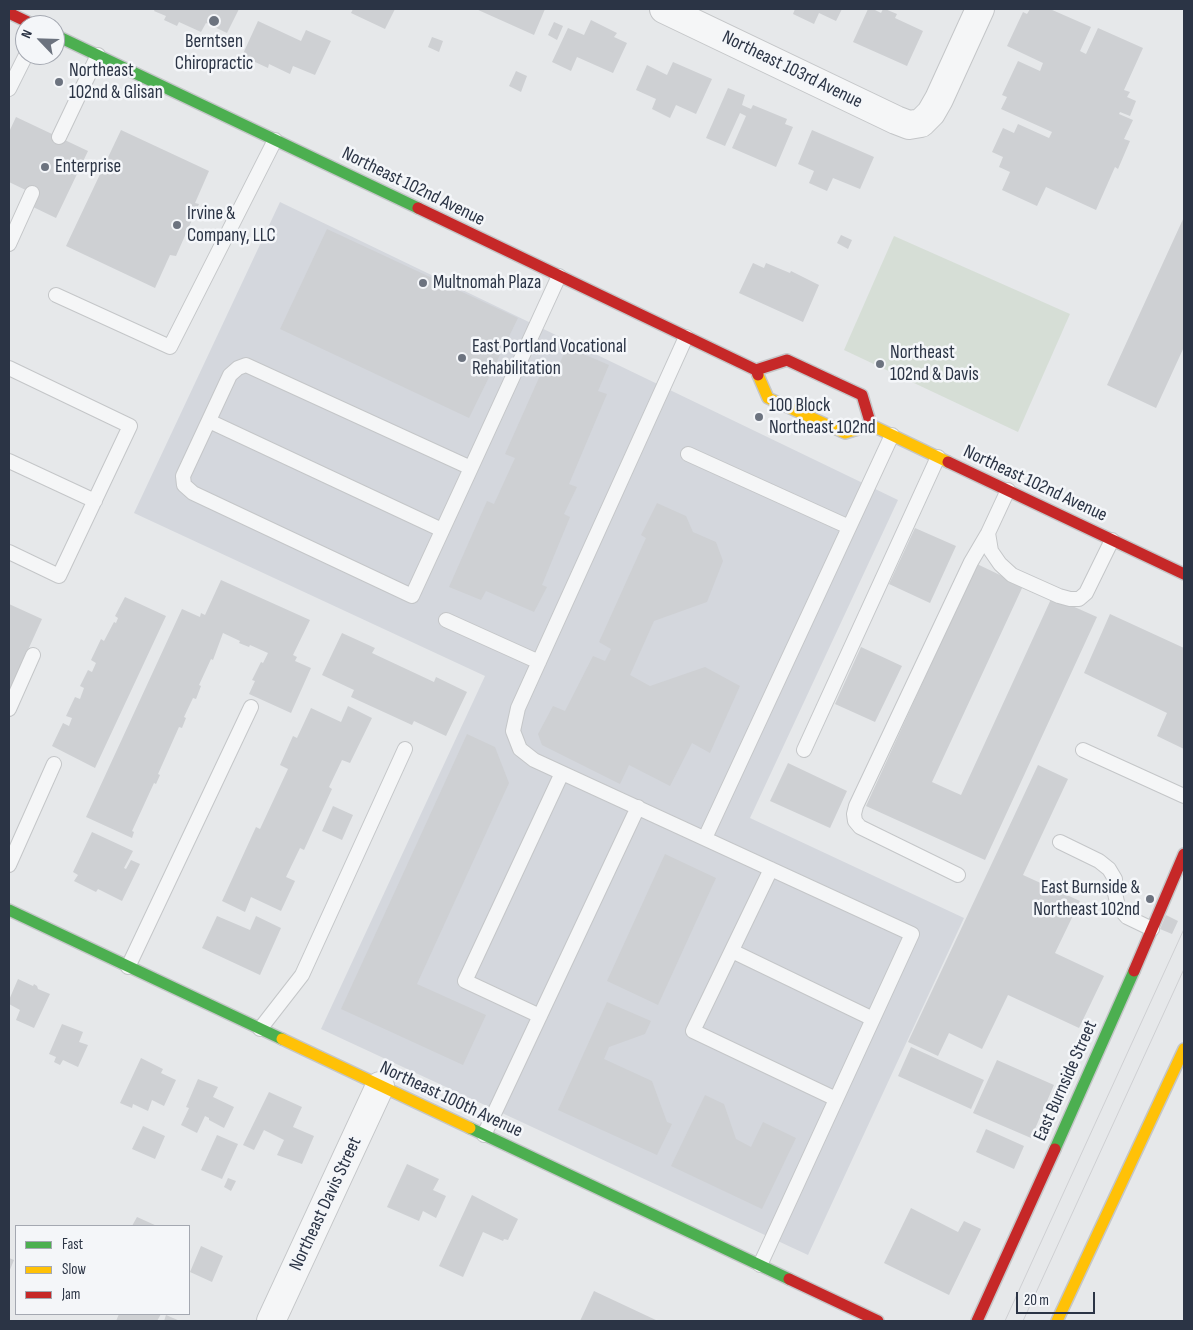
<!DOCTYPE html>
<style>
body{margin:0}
#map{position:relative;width:1193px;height:1330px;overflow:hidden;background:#e6e8ea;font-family:"Sofia Sans Condensed",sans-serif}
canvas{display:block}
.frame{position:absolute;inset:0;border:10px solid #2b3445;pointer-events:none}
.legend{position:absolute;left:15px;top:1225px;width:175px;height:90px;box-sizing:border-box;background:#f4f6f9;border:1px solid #a4a8b1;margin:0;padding:6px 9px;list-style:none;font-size:15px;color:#2b3445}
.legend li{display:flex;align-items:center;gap:10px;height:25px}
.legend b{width:25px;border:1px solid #a4a8b1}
.north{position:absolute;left:15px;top:15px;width:50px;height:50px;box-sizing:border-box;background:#f4f6f9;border:1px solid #a4a8b1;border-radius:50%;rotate:294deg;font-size:14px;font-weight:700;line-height:20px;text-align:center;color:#2b3445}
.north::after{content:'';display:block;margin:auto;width:18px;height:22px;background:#6c737f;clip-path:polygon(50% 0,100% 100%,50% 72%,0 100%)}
.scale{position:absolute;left:1016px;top:1292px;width:79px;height:22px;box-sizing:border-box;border:2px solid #2b3445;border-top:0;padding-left:6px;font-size:15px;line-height:18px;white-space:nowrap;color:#2b3445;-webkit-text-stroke:4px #f4f6f9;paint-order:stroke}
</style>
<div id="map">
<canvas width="1193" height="1330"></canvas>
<div class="frame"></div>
<ul class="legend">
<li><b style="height:6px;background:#4caf50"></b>Fast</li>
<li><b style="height:6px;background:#ffc107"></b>Slow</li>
<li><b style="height:6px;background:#c62828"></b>Jam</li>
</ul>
<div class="north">N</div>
<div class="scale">20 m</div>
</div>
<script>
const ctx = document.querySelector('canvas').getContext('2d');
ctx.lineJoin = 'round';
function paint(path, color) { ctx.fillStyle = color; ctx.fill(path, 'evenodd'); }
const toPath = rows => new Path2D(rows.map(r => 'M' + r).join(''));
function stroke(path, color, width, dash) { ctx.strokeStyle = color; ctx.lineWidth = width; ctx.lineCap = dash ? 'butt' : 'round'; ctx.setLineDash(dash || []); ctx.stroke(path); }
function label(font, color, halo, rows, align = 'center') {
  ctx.font = font + ' "Sofia Sans Condensed",sans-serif'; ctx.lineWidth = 5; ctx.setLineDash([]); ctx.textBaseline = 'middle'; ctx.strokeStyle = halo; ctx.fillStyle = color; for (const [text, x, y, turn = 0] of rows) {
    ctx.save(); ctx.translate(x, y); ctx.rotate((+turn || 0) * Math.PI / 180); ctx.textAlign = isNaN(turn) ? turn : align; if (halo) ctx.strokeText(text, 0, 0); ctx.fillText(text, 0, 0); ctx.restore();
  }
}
paint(toPath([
 [280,202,898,500,750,818,964,918,808,1255,321,1029,485,676,134,513]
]), '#d4d7dd');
paint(toPath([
 [894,236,1070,314,1018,432,844,350]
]), '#d6ded6');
paint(toPath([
 [155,9,239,9,227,33,206,23,201,32,179,22,177,26,164,20,166,16,154,11],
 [353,9,395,9,385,29,351,13],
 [476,9,545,9,534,35],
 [795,9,842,9,836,21,819,13,814,24,793,14],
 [868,9,873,9,881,13,883,9,885,9,897,14,895,18,923,31,907,66,853,42],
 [1030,9,1050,9,1091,27,1080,51,1086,54,1098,28,1143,48,1124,90,1130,92,1127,97,1136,101,1130,116,1120,112,1119,114,1133,120,1124,139,1130,141,1118,169,1115,167,1096,210,1046,187,1037,206,1002,190,1010,172,999,167,1003,157,992,152,1003,128,1014,133,1018,124,1049,138,1052,132,1001,109,1007,97,1002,95,1018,61,1040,71,1043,63,1007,46,1023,12,1027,14],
 [591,20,617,33,614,37,627,43,613,73,577,57,571,71,552,62,568,28,584,35],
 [258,21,301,41,306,30,331,41,315,75,293,66,290,74,269,64,268,68,242,56],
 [554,22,563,26,557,40,548,35],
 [432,37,443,41,439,52,428,47],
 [673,62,712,79,696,114,676,105,670,118,652,109,656,99,636,90,647,65,667,75],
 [516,71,527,76,521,92,509,86],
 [728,88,745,95,742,105,751,109,753,105,787,119,785,124,793,127,776,167,732,148,746,116,740,113,725,146,706,138],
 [16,117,88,151,56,218,31,206,36,195,9,182,9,132],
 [121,130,209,171,195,203,199,204,176,256,170,255,155,288,66,246],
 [812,130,874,157,860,189,833,178,827,191,809,183,814,171,798,164],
 [1184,217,1184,347,1156,408,1107,385],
 [327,229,518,318,469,418,280,329],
 [841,235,852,240,848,249,837,243],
 [753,263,764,268,766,263,790,273,791,271,819,285,803,322,739,293],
 [567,347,609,365,598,391,607,394,569,484,577,487,564,514,570,517,542,585,547,587,534,612,486,591,481,600,449,587,487,501,494,504,515,458,505,454,546,362,558,367],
 [657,503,686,516,693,532,716,542,723,561,707,602,654,621,630,675,650,686,705,667,740,686,710,753,692,743,670,786,629,765,620,784,542,745,538,734,553,706,565,711,593,656,605,661,611,649,599,642,646,538,641,535],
 [915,528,956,546,930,603,889,584],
 [977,564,1023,586,932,782,961,795,1052,597,1097,617,985,860,866,806],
 [221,580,310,620,293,655,297,657,295,661,311,668,291,713,249,694,255,681,252,680,261,662,263,663,268,653,250,645,249,647,239,643,240,641,223,633,213,660,211,659,199,685,201,686,196,699,193,698,184,717,186,718,182,728,179,727,158,774,160,775,156,784,154,783,132,831,134,832,132,838,86,817,182,609,200,617,201,613,205,615],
 [125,597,166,616,95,768,52,746,63,723,69,726,72,718,66,716,75,697,80,699,84,688,80,686,88,670,92,672,96,663,91,660,101,639,104,641,114,622,116,623,118,618,115,616],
 [9,604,42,619,9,692],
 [1110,614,1184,648,1184,749,1157,736,1167,713,1084,673],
 [342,633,375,648,372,653,434,682,436,677,467,692,446,736,414,721,412,725,351,697,354,690,322,675],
 [861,647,902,666,875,722,835,704],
 [348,706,372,718,350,763,342,760,329,787,332,789,304,850,300,848,286,877,295,881,281,911,251,897,245,912,222,901,256,827,260,829,288,769,280,765,293,736,297,738,311,708,341,722],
 [467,734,495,747,509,783,417,984,486,1015,463,1065,341,1009],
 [788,763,847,791,830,828,770,801],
 [1038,765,1068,779,1023,875,1080,901,1055,953,1104,976,1079,1028,1008,995,982,1049,949,1033,938,1056,908,1042],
 [333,806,353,815,342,840,322,831],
 [92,832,133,851,124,868,126,869,131,860,140,864,122,901,98,889,96,892,74,881,78,875,73,872],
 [665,854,716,878,658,1005,607,981],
 [1166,915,1178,921,1172,934,1160,929],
 [217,916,250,930,256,916,281,928,260,975,202,948],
 [18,979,33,986,34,984,37,986,38,989,50,994,34,1028,16,1020,20,1010,9,1004,9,1000],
 [607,1002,651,1021,645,1034,609,1047,604,1059,652,1081,667,1122,672,1124,657,1155,558,1110],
 [62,1024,83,1032,79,1042,88,1045,78,1067,63,1060,60,1065,54,1062,56,1057,49,1054],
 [911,1047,984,1080,971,1109,898,1076],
 [141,1058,163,1069,161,1073,176,1080,164,1106,152,1100,148,1111,133,1104,132,1108,120,1103],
 [997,1060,1054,1085,1031,1138,973,1113],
 [198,1079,218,1087,213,1097,234,1107,224,1128,209,1120,209,1118,205,1116,197,1133,181,1125,189,1108,186,1107],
 [269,1092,302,1107,293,1127,314,1136,302,1164,277,1155,284,1140,264,1130,254,1150,243,1145],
 [705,1095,724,1104,736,1139,751,1147,763,1122,796,1138,762,1209,671,1166],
 [143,1126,165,1136,155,1159,132,1149],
 [986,1129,1024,1146,1014,1169,976,1152],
 [217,1135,238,1144,222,1179,201,1170],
 [407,1164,439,1179,433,1190,446,1196,436,1218,423,1211,419,1221,387,1207],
 [228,1178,236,1181,231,1191,224,1187],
 [472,1195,518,1219,508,1240,504,1239,503,1241,483,1232,463,1277,439,1266],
 [911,1208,958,1232,964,1221,981,1229,949,1295,884,1263],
 [137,1217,157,1226,132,1226],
 [201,1246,223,1256,212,1282,190,1272],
 [9,1258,14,1260,9,1272],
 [594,1291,658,1321,580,1321],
 [119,1314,161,1314,157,1321,116,1321],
 [166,1315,180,1321,164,1321]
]), '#ced0d3');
const lane = toPath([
 [9,89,26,55],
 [59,137,98,55],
 [9,244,32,193],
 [56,295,170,347,275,140],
 [686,337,518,708,513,731,520,749,534,760,912,934,760,1265],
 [9,368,130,426,59,576,9,552],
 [209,421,442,530],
 [688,454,849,527],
 [9,461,95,501],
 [471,468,246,365,238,368,230,375,183,476,184,485,193,493,412,596,471,468,559,276],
 [988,533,991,551,1000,564,1012,575,1059,596,1070,599,1079,599,1086,593,1112,540],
 [446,620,539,662],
 [9,709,33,655],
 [804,750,938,457],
 [1083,750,1184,796],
 [705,838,892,435],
 [1060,842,1099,861,1109,869,1115,879,1115,893,1118,907,1127,917,1152,929],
 [9,865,54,764],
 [771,869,693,1031,836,1099],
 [958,875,860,827,855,821,854,814,856,806,971,562,988,533,1008,490],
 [732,951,873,1019],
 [128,967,251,707],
 [540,1016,465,981,562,773],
 [260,1029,302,975,405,749],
 [484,1135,638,807]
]);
const street = toPath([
 [664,9,896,120,909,125,921,123,931,113,939,99,980,9],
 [271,1321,380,1086]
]);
const fast = toPath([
 [55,35,418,208],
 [9,910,282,1039],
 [470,1128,789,1279],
 [1055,1149,1134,971]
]);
const slow = toPath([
 [758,375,768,398,845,433,871,425,948,462],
 [282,1039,470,1128],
 [1057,1321,1184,1049]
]);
const jam = toPath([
 [9,13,34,25],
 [418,208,756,370,758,375],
 [756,370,787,360,862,395,871,425],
 [948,462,1184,574],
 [1134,971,1184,854],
 [789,1279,878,1321],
 [977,1321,1055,1149]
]);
stroke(lane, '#c4c6c8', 16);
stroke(street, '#c4c6c8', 30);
stroke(fast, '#c4c6c8', 14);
stroke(slow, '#c4c6c8', 14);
stroke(jam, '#c4c6c8', 14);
stroke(lane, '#f5f6f7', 14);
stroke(street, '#f5f6f7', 28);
stroke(fast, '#4caf50', 11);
stroke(slow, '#ffc107', 11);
stroke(jam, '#c62828', 11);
stroke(toPath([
 [1005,1321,1184,929],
 [1023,1321,1184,969]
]), '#cecfd2', 1);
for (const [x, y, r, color] of [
 [214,21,6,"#6c737f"],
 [59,82,5,"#6c737f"],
 [45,167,5,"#6c737f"],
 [177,225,5,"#6c737f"],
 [423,283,5,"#6c737f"],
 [462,358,5,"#6c737f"],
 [880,364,5,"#6c737f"],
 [759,417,5,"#6c737f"],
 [1150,899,5,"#6c737f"]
]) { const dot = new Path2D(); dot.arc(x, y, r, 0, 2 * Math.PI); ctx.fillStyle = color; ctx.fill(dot); stroke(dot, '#f4f6f9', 2); }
label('19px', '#2b3445', '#f4f6f9', [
 ["Berntsen",214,42,"center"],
 ["Chiropractic",214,64,"center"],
 ["Northeast",69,71],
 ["102nd & Glisan",69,93],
 ["Enterprise",55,167],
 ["Irvine &",187,214],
 ["Company, LLC",187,236],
 ["Multnomah Plaza",433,283],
 ["East Portland Vocational",472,347],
 ["Rehabilitation",472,369],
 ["Northeast",890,353],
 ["102nd & Davis",890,375],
 ["100 Block",769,406],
 ["Northeast 102nd",769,428],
 ["East Burnside &",1140,888,"right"],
 ["Northeast 102nd",1140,910,"right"]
], 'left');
label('19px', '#2b3445', '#f4f6f9', [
 ["Northeast 103rd Avenue",792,70,26],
 ["Northeast 102nd Avenue",413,187,26],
 ["Northeast 102nd Avenue",1035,484,25],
 ["East Burnside Street",1066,1081,-66],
 ["Northeast 100th Avenue",451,1100,25],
 ["Northeast Davis Street",326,1204,-65]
]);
</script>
